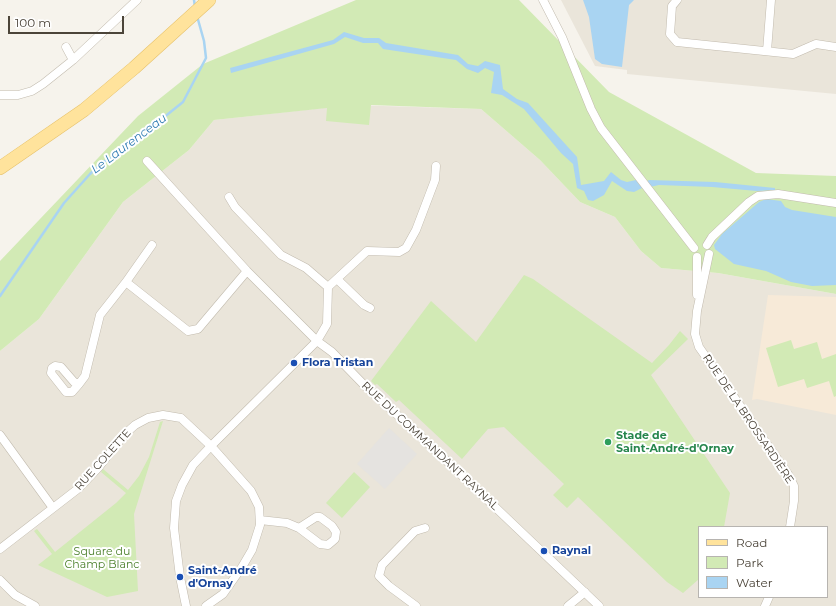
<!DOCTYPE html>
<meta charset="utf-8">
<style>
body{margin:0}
#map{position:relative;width:836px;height:606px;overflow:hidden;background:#f6f3ec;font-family:Montserrat,sans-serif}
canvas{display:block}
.legend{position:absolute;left:698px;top:526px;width:130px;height:72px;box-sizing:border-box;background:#fff;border:1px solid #b7b4b0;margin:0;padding:5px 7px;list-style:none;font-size:12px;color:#4b4439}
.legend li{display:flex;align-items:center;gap:8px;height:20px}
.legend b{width:20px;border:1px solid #b7b4b0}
.scale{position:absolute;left:8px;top:16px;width:116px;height:18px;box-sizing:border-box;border:2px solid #4b4439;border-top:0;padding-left:5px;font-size:12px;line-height:14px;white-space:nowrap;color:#4b4439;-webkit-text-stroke:3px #fff;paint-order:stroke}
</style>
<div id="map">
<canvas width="836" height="606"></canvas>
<ul class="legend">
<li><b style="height:5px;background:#ffe39c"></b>Road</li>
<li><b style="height:11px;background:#d2eab5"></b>Park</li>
<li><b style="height:11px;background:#a9d4f2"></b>Water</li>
</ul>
<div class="scale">100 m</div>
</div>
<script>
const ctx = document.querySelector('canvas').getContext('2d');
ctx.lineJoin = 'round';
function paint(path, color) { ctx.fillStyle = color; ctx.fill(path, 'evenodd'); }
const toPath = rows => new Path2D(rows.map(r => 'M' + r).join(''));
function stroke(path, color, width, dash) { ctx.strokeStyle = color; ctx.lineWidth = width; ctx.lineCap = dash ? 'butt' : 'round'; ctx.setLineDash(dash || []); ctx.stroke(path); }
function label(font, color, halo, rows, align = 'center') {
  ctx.font = font + ' Montserrat,sans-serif'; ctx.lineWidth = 4; ctx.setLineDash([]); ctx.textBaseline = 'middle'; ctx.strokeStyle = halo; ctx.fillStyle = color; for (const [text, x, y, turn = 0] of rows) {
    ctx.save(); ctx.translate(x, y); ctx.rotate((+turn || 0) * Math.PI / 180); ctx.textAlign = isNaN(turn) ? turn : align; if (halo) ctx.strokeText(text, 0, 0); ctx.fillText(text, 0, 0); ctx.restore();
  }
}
paint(toPath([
 [561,0,836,0,836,94,627,74,627,70,595,66],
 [350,105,481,109,540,160,580,202,615,217,641,251,661,268,718,273,836,294,836,606,0,606,0,351,39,319,123,202,189,150,214,120],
 [699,527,827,527,827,597,699,597]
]), '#eae5da');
paint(toPath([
 [768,295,836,297,836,415,757,399,752,400]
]), '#f7ead8');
paint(toPath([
 [356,0,519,0,609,92,756,173,836,176,836,294,718,273,661,268,641,251,615,217,580,202,540,160,481,109,371,105,369,125,326,121,327,108,214,120,189,150,123,202,39,319,0,351,0,261,138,116,203,64],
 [524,275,533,279,652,363,669,345,680,331,688,339,651,375,730,493,724,527,699,527,699,579,683,593,667,582,578,497,567,508,553,495,564,484,504,427,488,429,462,459,399,400,396,402,377,384,375,385,371,381,431,301,476,342],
 [791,340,794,349,817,342,822,359,836,354,836,396,834,397,829,381,807,388,804,379,778,387,766,348],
 [163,421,134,514,138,591,107,597,38,565,52,554,34,531,37,529,55,552,116,503,126,493,101,472,103,469,128,490,139,476,149,457,160,422],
 [354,472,370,487,342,518,326,503]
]), '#d2eab5');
paint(toPath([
 [389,428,417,454,385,489,357,464]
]), '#e5e3e0');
paint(toPath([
 [583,0,634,0,629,5,622,67,602,64,595,59,589,17],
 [344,32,364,38,379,38,386,43,458,55,468,64,478,66,485,61,500,65,503,89,517,99,528,103,577,157,581,185,604,181,611,172,621,180,627,182,636,180,642,188,634,192,627,191,612,181,604,195,593,201,588,200,584,191,577,188,573,164,561,153,524,109,502,95,491,93,494,72,485,68,478,73,467,69,456,60,383,49,378,43,363,43,345,37,334,44,231,73,230,68,333,40],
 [649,180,715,182,775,188,775,190,757,191,712,187,659,185,650,187,646,182],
 [766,199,781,201,785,207,792,210,836,217,836,285,812,286,791,282,766,271,734,264,715,249,714,245,722,234,759,202]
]), '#a9d4f2');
stroke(toPath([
 [194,0,195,7],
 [0,296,64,203,90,174,103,162,116,156,147,133,153,126,183,102,206,58,204,41,197,16]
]), '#a9d4f2', 2.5);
const street = toPath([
 [543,0,562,37,591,109,601,128,694,248],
 [677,0,672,6,670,34,677,42,793,54,816,44,836,47],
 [66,47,73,60],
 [767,51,771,0],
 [0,95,18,95,32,91,43,84,73,60,137,0],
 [147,161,247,271,317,341,332,352,366,387,413,429,599,606],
 [229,197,235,207,281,255,306,268,328,287],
 [707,245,712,237,749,202,758,196,778,194,836,203],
 [709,254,697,311,695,334,699,347,788,474,794,486,794,501,790,527],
 [697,257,697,295],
 [338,280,364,305,370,308],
 [126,282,152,245],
 [79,384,74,382,61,367,55,366,52,368,51,373,66,392,72,392,79,384,85,376,100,315,126,282,188,331,198,329,247,271],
 [0,435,53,508],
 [260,520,287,523,299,528,320,544,328,545,335,539,336,532,332,526,320,517,316,517,299,528],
 [0,549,79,488,98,468,125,434,135,425,148,418,163,415,181,418,211,446,251,491,259,507,260,525,252,550,242,567,223,594,206,606],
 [0,580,15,595,35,606],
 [186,606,180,577,174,528,176,501,182,485,193,465,211,446,317,341,327,324,328,287,367,251,399,252,406,248,416,230,435,180,436,166],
 [416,606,389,586,379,576,382,565,415,531,425,528],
 [568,606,585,592],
 [765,606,769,597]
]);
const primary = toPath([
 [0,168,84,110,134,68,209,0]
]);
stroke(street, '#c2bbae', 9);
stroke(primary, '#e6c16a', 14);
stroke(street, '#fff', 8);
stroke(primary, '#ffe39c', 13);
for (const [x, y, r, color] of [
 [294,363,4,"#1a4fb4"],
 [608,442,4,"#2e9e5b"],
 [544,551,4,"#1a4fb4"],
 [180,577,4,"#1a4fb4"]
]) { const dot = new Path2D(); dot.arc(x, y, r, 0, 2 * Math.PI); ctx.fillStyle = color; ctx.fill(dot); stroke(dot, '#fff', 1.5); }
label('bold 11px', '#164399', '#fff', [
 ["Flora Tristan",302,363],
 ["Raynal",552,551],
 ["Saint-André",188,571],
 ["d'Ornay",188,584]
], 'left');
label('11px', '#4b4439', '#fff', [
 ["RUE DE LA BROSSARDIÈRE",748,419,56],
 ["RUE DU COMMANDANT RAYNAL",430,446,43],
 ["RUE COLETTE",103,460,-48]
]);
label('bold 11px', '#27864d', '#fff', [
 ["Stade de",616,436],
 ["Saint-André-d'Ornay",616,449]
], 'left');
label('11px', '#4a7f2a', '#fff', [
 ["Square du",102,552],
 ["Champ Blanc",102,565]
]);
label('italic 12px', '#2e7ab2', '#fff', [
 ["Le Laurenceau",129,144,-37]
]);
</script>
